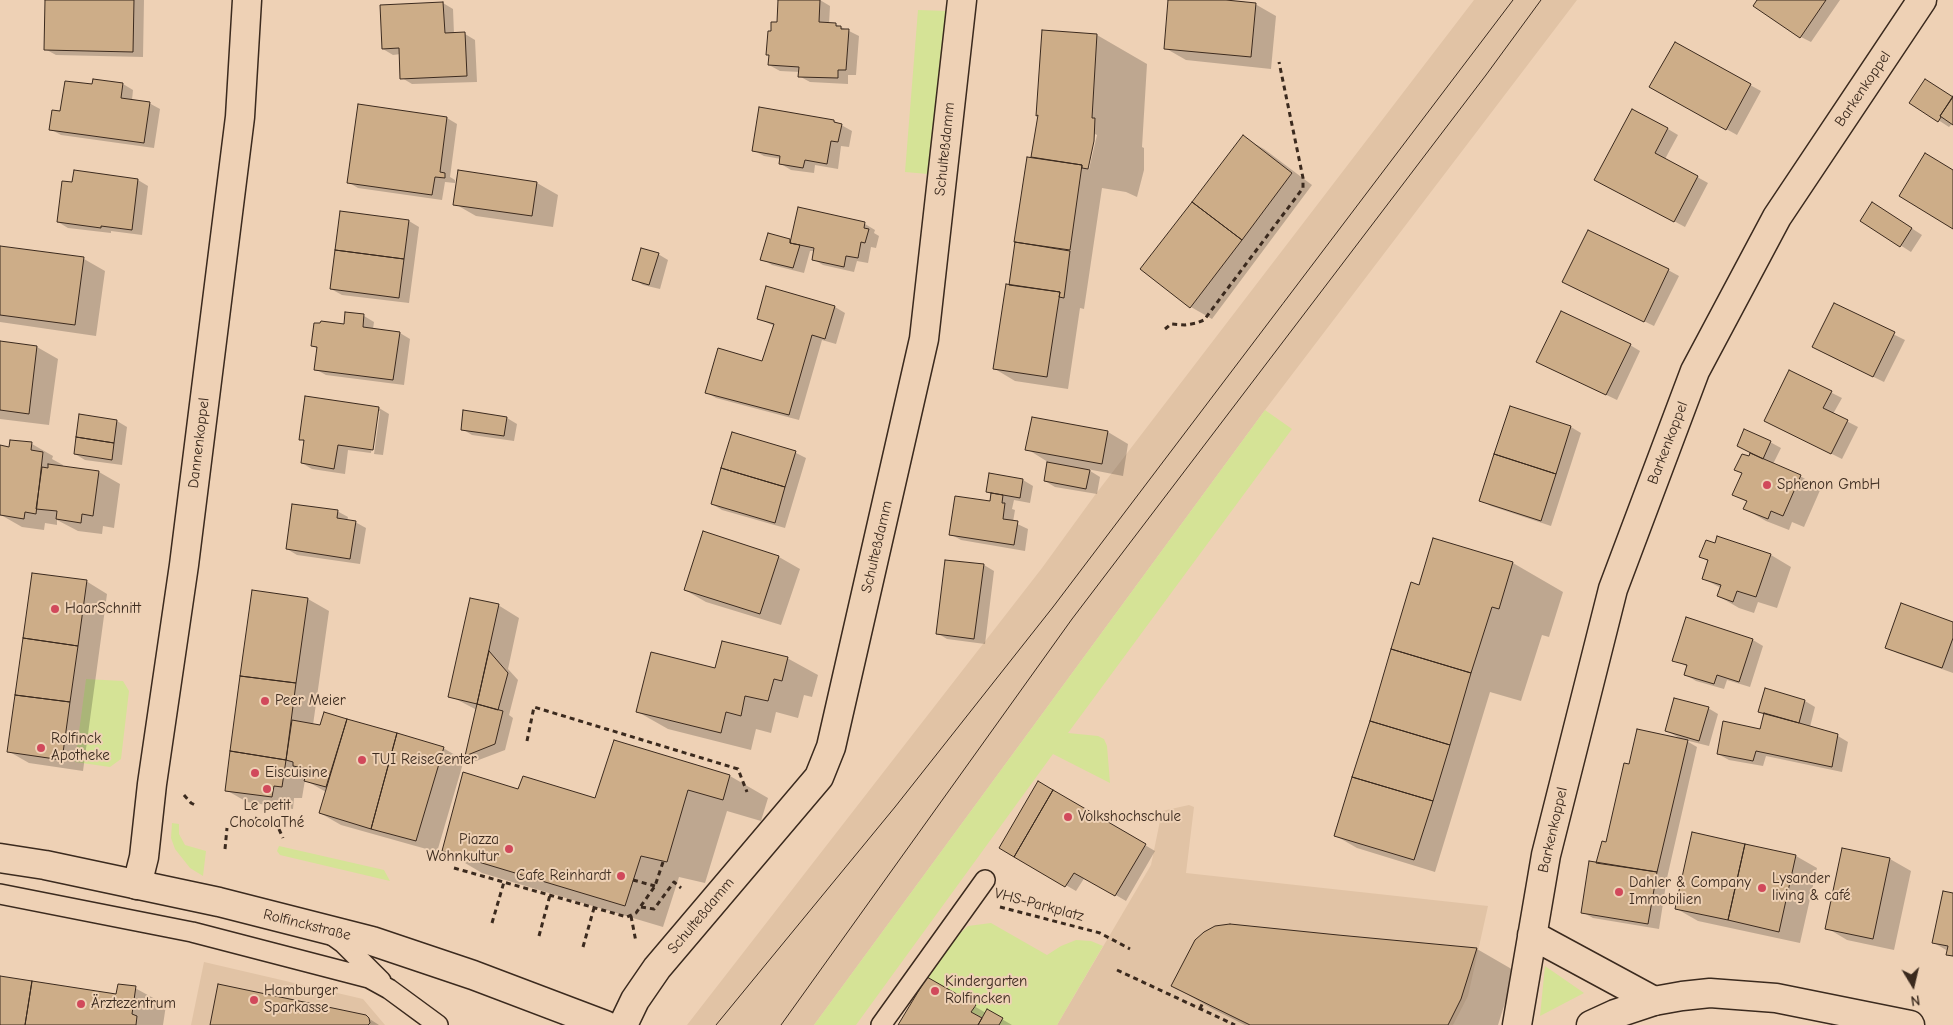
<!DOCTYPE html>
<meta charset="utf-8">
<style>
body{margin:0}
#map{position:relative;width:1953px;height:1025px;overflow:hidden;background:#eed1b5;font-family:"Comic Neue",sans-serif}
canvas{display:block}
.north{position:absolute;left:1888px;top:960px;width:50px;height:50px;-webkit-text-stroke:4px #eed1b5;paint-order:stroke;rotate:171deg;font-size:14px;font-weight:700;line-height:20px;text-align:center;color:#3b2a1e}
.north::after{content:'';display:block;margin:auto;width:18px;height:22px;background:#3b2a1e;clip-path:polygon(50% 0,100% 100%,50% 72%,0 100%)}
</style>
<div id="map">
<canvas width="1953" height="1025"></canvas>
<div class="north">N</div>
</div>
<script>
const ctx = document.querySelector('canvas').getContext('2d');
ctx.lineJoin = 'round';
function paint(path, color) { ctx.fillStyle = color; ctx.fill(path, 'evenodd'); }
const toPath = rows => new Path2D(rows.map(r => 'M' + r).join(''));
function stroke(path, color, width, dash) { ctx.strokeStyle = color; ctx.lineWidth = width; ctx.lineCap = dash ? 'butt' : 'round'; ctx.setLineDash(dash || []); ctx.stroke(path); }
function label(font, color, halo, rows, align = 'center') {
  ctx.font = font + ' "Comic Neue",sans-serif'; ctx.lineWidth = 4; ctx.setLineDash([]); ctx.textBaseline = 'middle'; ctx.strokeStyle = halo; ctx.fillStyle = color; for (const [text, x, y, turn = 0] of rows) {
    ctx.save(); ctx.translate(x, y); ctx.rotate((+turn || 0) * Math.PI / 180); ctx.textAlign = isNaN(turn) ? turn : align; if (halo) ctx.strokeText(text, 0, 0); ctx.fillText(text, 0, 0); ctx.restore();
  }
}
paint(toPath([
 [1474,0,1577,0,1265,410,814,1025,687,1025,1042,568,1095,495],
 [1189,805,1194,807,1186,873,1488,906,1468,996,1453,1025,1057,1025,1151,865,1162,811],
 [204,962,363,999,385,1025,191,1025]
]), '#e1c3a5');
paint(toPath([
 [918,10,949,11,934,142,928,174,905,172],
 [1265,410,1292,429,1068,733,1098,736,1104,739,1107,746,1110,783,1053,754,856,1025,814,1025],
 [86,679,123,681,129,691,121,759,110,767,75,762],
 [172,823,179,824,179,834,185,845,206,851,203,876,190,868,175,849,171,838],
 [279,846,384,870,390,881,280,855,277,851],
 [991,923,1047,955,1061,946,1076,940,1091,941,1103,946,1057,1025,999,1025,971,1012,975,1005,927,977,954,939,968,926],
 [1545,966,1584,993,1540,1016]
]), '#d5e396');
paint(toPath([
 [46,0,144,0,143,57,56,55,45,49],
 [779,0,820,0,830,6,829,24,835,24,859,36,856,75,848,75,848,84,810,82,799,76,800,72,780,71,769,65,770,56,768,54,772,32,778,24],
 [1169,0,1213,0,1255,4,1276,16,1271,69,1186,60,1165,48],
 [1759,0,1840,0,1811,42,1801,37],
 [443,3,453,9,454,34,465,34,475,40,477,82,412,84,402,78,401,54,393,55,383,49,381,6],
 [1043,32,1097,35,1147,64,1142,147,1144,148,1144,170,1137,197,1126,192,1102,188,1084,309,1080,308,1068,389,1015,381,995,369,1039,116,1037,115],
 [1095,134,1097,135,1089,169,1086,169],
 [1675,44,1761,91,1737,135,1651,87],
 [94,80,123,84,133,90,132,100,149,103,160,109,154,148,61,135,50,129,61,112,93,86],
 [1953,98,1953,123,1949,127,1910,102],
 [359,106,447,118,457,124,450,177,455,180,455,183,445,182,442,200,358,188,348,182],
 [834,121,852,131,849,147,841,146,838,169,815,165,814,173,791,170,781,164,781,159,764,156,753,150],
 [1668,129,1678,135,1665,159,1708,183,1685,227,1606,185],
 [1243,137,1264,149,1312,185,1212,319,1191,307],
 [138,180,148,186,142,235,111,231,111,233,68,228,58,222],
 [537,183,558,195,553,227,476,216,455,204],
 [799,209,865,224,875,230,874,233,879,236,876,248,871,247,868,263,857,261,854,272,823,265,813,259,815,251,810,251,804,273,772,265,762,259,768,235,791,241],
 [1882,209,1922,235,1911,252,1861,220],
 [409,221,419,227,409,303,342,295,331,289],
 [0,247,84,259,105,271,96,336,0,322],
 [658,254,668,260,660,289,643,285,633,279],
 [1668,270,1679,276,1654,326,1574,287],
 [1834,305,1905,340,1884,382,1824,353],
 [835,307,845,313,836,344,822,340,799,420,716,398,706,392,763,363,774,326,758,318],
 [364,316,374,322,373,329,400,333,410,339,404,385,326,375,315,369,318,349,313,346],
 [0,343,37,347,58,359,49,425,0,419],
 [1630,345,1640,351,1617,400,1548,367],
 [1790,372,1842,398,1833,414,1858,427,1842,459,1776,426],
 [306,397,379,408,389,414,383,455,374,454,380,411,377,411,371,453,348,450,345,474,312,469,302,463,305,442,300,439],
 [1510,407,1571,427,1581,433,1551,526,1491,506,1480,500],
 [507,418,517,424,514,441,472,435,462,429],
 [117,421,127,427,122,465,85,460,75,454],
 [1108,432,1128,444,1123,476,1087,469,1100,477,1097,494,1055,487,1045,481,1048,462,1027,449],
 [732,434,796,453,806,458,785,528,722,510,712,504],
 [11,441,32,444,53,456,52,459,63,465,63,467,99,472,120,484,114,528,103,526,102,534,78,531,57,520,57,525,45,523,44,530,22,527,1,515,0,447,10,448],
 [1770,442,1781,448,1773,464,1800,476,1821,488,1804,527,1792,522,1789,530,1766,521,1745,509,1747,502,1734,495,1751,453],
 [990,475,1023,480,1033,486,1030,503,1014,500,1012,509,1015,510,1013,522,1028,529,1025,551,961,540,950,534,991,503,992,494,988,492],
 [337,511,348,517,347,521,355,522,366,528,360,564,297,555,287,549],
 [704,532,779,557,800,569,781,625,706,602,685,590],
 [1434,540,1513,563,1563,592,1549,637,1542,635,1521,701,1490,692,1435,872,1357,848,1336,836],
 [1771,555,1791,567,1777,608,1758,602,1754,613,1739,608,1718,596,1721,588,1704,579,1709,562,1701,557],
 [984,565,994,571,985,644,947,639,937,633],
 [86,581,107,594,83,771,29,763,8,751],
 [253,591,308,599,329,611,313,725,320,726,325,714,443,748,464,760,437,852,341,825,320,813,326,792,305,780,302,798,294,798,293,809,247,802,226,790],
 [498,605,519,618,508,669,518,680,509,715,513,718,505,750,476,761,466,756,477,710,450,696],
 [1687,619,1753,640,1763,646,1750,687,1727,680,1724,689,1696,681,1686,675,1688,667,1674,660],
 [1953,623,1953,673,1897,653,1887,647],
 [787,658,818,675,812,697,804,695,798,718,776,712,771,733,756,729,751,750,668,729,638,712],
 [1765,690,1805,701,1815,707,1810,727,1838,736,1848,742,1842,772,1766,756,1763,766,1729,760,1718,754,1761,731,1765,714],
 [1708,708,1718,714,1709,746,1685,740,1697,747,1667,878,1659,929,1593,918,1582,912,1597,864,1607,844,1630,766,1681,739,1667,731],
 [614,742,730,776,768,798,761,821,727,811,705,883,679,877,663,927,482,873,443,850,519,791,596,799],
 [1038,782,1155,851,1126,901,1085,877,1076,891,1000,847],
 [1693,834,1796,856,1817,868,1800,943,1698,921,1677,909],
 [1843,849,1890,859,1911,871,1894,950,1847,940,1827,928],
 [1953,894,1953,957,1948,954,1948,951,1934,943],
 [1477,949,1515,971,1498,1025,1245,1025,1211,1008,1173,986],
 [0,977,117,995,135,988,166,1005,163,1025,0,1025],
 [928,979,986,1013,988,1011,1012,1025,900,1025],
 [365,1016,379,1025,211,1025]
]), '#0003');
const building = toPath([
 [45,0,134,0,133,52,44,50,45,0],
 [778,0,820,0,819,22,836,23,836,26,841,26,841,29,849,29,846,70,838,70,838,78,798,77,799,67,768,65,769,55,766,55,768,31,771,31,771,22,777,22,778,0],
 [1168,0,1226,0,1256,3,1251,57,1164,49,1168,0],
 [1757,0,1826,0,1800,38,1753,6,1757,0],
 [443,2,445,33,465,32,467,76,400,79,399,48,382,49,380,5,443,2],
 [1042,30,1097,34,1092,118,1095,118,1094,141,1088,169,1082,168,1082,165,1031,157,1038,115,1036,116,1042,30],
 [1675,42,1751,84,1726,130,1649,87,1675,42],
 [93,79,123,83,121,98,150,102,144,143,49,130,52,110,60,111,65,81,92,84,93,79],
 [1925,79,1953,97,1940,116,1941,117,1938,122,1909,103,1925,79],
 [1953,96,1953,125,1940,116,1953,96],
 [358,104,447,117,440,172,445,173,445,178,435,177,432,195,347,183,358,104],
 [759,107,834,120,834,122,842,124,838,142,831,141,827,164,805,160,803,168,779,164,780,156,752,151,759,107],
 [1632,109,1668,128,1655,153,1698,176,1674,222,1594,180,1632,109],
 [1243,135,1292,173,1242,240,1192,202,1243,135],
 [1925,153,1953,170,1953,229,1899,196,1925,153],
 [1027,157,1082,165,1070,250,1014,242,1027,157],
 [74,170,138,179,132,230,101,226,101,228,57,222,62,181,72,182,74,170],
 [458,170,537,182,532,216,453,205,458,170],
 [1192,202,1242,240,1190,308,1140,269,1192,202],
 [1872,202,1912,228,1900,247,1860,221,1872,202],
 [798,207,865,222,864,228,869,229,865,243,861,242,858,258,846,256,844,267,812,260,814,248,790,243,798,207],
 [340,211,409,220,404,259,335,250,340,211],
 [1588,230,1669,269,1644,322,1562,282,1588,230],
 [768,233,790,239,790,243,800,245,793,268,760,260,768,233],
 [1015,242,1070,251,1064,298,1059,297,1060,292,1009,285,1015,242],
 [0,246,84,257,75,325,0,315,0,246],
 [641,248,659,253,649,285,632,280,641,248],
 [335,250,404,259,399,298,330,289,335,250],
 [1006,284,1060,292,1047,377,993,369,1006,284],
 [766,286,835,306,825,339,812,335,789,415,705,393,718,348,762,361,774,324,757,319,766,286],
 [1834,303,1895,332,1873,377,1812,347,1834,303],
 [1561,311,1631,344,1606,395,1536,362,1561,311],
 [345,312,364,314,363,327,400,332,393,380,314,370,317,347,311,346,314,323,320,323,321,321,344,324,345,312],
 [0,341,37,346,29,414,0,410,0,341],
 [1789,370,1832,391,1823,408,1848,420,1831,454,1764,421,1789,370],
 [305,396,379,407,373,450,338,445,334,469,301,463,304,440,299,440,305,396],
 [1510,406,1571,426,1556,474,1494,454,1510,406],
 [463,410,507,417,504,436,461,430,463,410],
 [79,414,117,420,114,443,76,437,79,414],
 [1032,417,1108,431,1102,464,1025,450,1032,417],
 [1744,429,1771,441,1763,459,1737,446,1744,429],
 [732,432,796,451,785,487,721,468,732,432],
 [76,437,114,443,112,460,74,454,76,437],
 [10,440,32,442,31,450,43,452,36,514,25,512,24,519,0,515,0,445,9,447,10,440],
 [1750,453,1801,475,1783,516,1771,511,1768,519,1743,509,1747,501,1732,495,1742,473,1734,470,1742,454,1749,456,1750,453],
 [1494,454,1556,474,1541,521,1479,501,1494,454],
 [1047,462,1090,470,1086,489,1044,481,1047,462],
 [48,464,99,471,93,516,82,514,81,523,56,519,57,511,36,509,42,467,48,468,48,464],
 [721,468,785,487,775,523,711,504,721,468],
 [989,473,1023,479,1020,498,986,492,989,473],
 [991,493,1003,495,1002,503,1005,503,1003,519,1018,521,1014,545,949,535,955,496,990,501,991,493],
 [292,504,338,510,337,518,356,521,350,559,286,549,292,504],
 [703,531,779,556,760,614,684,590,703,531],
 [1717,536,1771,554,1756,597,1737,591,1733,602,1717,596,1721,585,1702,579,1708,560,1699,557,1706,540,1715,543,1717,536],
 [1433,538,1513,562,1499,609,1492,607,1471,673,1391,649,1411,582,1419,585,1433,538],
 [945,560,984,564,974,639,936,634,945,560],
 [32,573,87,580,78,646,23,638,32,573],
 [252,590,308,598,296,683,240,676,252,590],
 [470,598,499,604,477,704,448,697,470,598],
 [1901,603,1953,622,1953,638,1942,668,1885,648,1901,603],
 [1686,617,1753,639,1739,682,1717,675,1714,684,1684,675,1687,665,1672,661,1686,617],
 [23,638,78,646,70,702,15,695,23,638],
 [722,641,788,657,782,681,774,679,768,701,745,696,741,716,726,712,721,733,636,712,651,652,715,668,722,641],
 [1391,649,1471,673,1450,745,1370,721,1391,649],
 [489,651,508,673,498,710,477,704,489,651],
 [240,676,296,683,286,760,230,751,240,676],
 [1765,688,1805,700,1799,723,1758,712,1765,688],
 [15,695,70,702,62,760,7,752,15,695],
 [1674,698,1709,707,1699,741,1665,731,1674,698],
 [477,704,503,711,495,744,465,756,477,704],
 [324,712,347,719,326,787,304,781,308,769,293,766,293,762,286,760,292,720,320,725,324,712],
 [1764,713,1838,734,1832,767,1756,751,1753,761,1717,754,1723,721,1760,729,1764,713],
 [347,719,397,733,371,829,319,813,347,719],
 [1370,721,1450,745,1433,801,1352,777,1370,721],
 [1637,729,1688,740,1657,872,1596,863,1602,841,1606,842,1624,763,1629,764,1637,729],
 [397,733,444,747,416,841,371,829,397,733],
 [614,740,730,775,723,800,688,790,667,862,641,856,625,906,442,851,463,772,518,789,523,776,595,798,614,740],
 [230,751,286,760,282,787,274,786,272,797,225,791,230,751],
 [1352,777,1433,801,1414,860,1334,836,1352,777],
 [1038,781,1053,790,1014,857,999,848,1038,781],
 [1053,790,1146,844,1115,896,1074,873,1065,887,1014,857,1053,790],
 [1692,832,1745,844,1728,920,1675,909,1692,832],
 [1745,844,1796,855,1779,932,1728,920,1745,844],
 [1842,848,1890,858,1873,939,1825,929,1842,848],
 [1589,861,1657,872,1648,924,1581,913,1589,861],
 [1943,891,1953,893,1953,956,1946,955,1948,946,1932,943,1943,891],
 [1230,924,1338,935,1477,948,1461,999,1448,1025,1250,1025,1171,986,1195,940,1204,932,1215,926,1230,924],
 [0,976,32,981,25,1025,0,1025,0,976],
 [927,977,976,1005,971,1012,982,1018,978,1025,898,1025,927,977],
 [32,981,116,994,118,984,136,986,132,1014,137,1016,136,1025,25,1025,32,981],
 [218,984,366,1015,369,1018,370,1023,368,1025,210,1025,218,984],
 [987,1009,1003,1018,999,1025,978,1025,987,1009]
]);
paint(building, '#cdad88');
stroke(building, '#3b2a1e', 1);
const service = toPath([
 [0,894,192,932,369,978,389,989,438,1025],
 [329,933,343,943,381,981],
 [881,1025,985,880]
]);
const minor = toPath([
 [137,885,144,857,152,784,184,565,240,117,247,0],
 [1532,935,1654,1001],
 [623,1025,635,1000,657,968,819,777,831,747,924,339,962,0],
 [1517,1025,1546,855,1613,589,1695,371,1777,217,1922,0]
]);
const secondary = toPath([
 [0,858,45,865,219,902,372,941,473,975,605,1025],
 [1591,1025,1615,1014,1654,1001,1682,996,1710,993,1776,998,1910,1025]
]);
stroke(service, '#3b2a1e', 22);
stroke(minor, '#3b2a1e', 31);
stroke(secondary, '#3b2a1e', 31);
stroke(toPath([
 [1165,329,1171,324,1185,325,1197,323,1204,320,1303,188,1303,178,1279,62],
 [527,741,534,707,738,769,747,792],
 [184,795,191,803,195,805],
 [255,818,278,827,283,838],
 [225,849,227,828],
 [454,868,627,917,636,913,655,886,663,862],
 [633,880,655,886],
 [641,907,654,909,674,882,681,888],
 [1000,907,1100,933,1130,949],
 [631,916,636,942],
 [492,923,504,882],
 [539,936,550,895],
 [583,947,594,908],
 [1117,970,1235,1025],
 [1200,1009,1203,1002]
]), '#3b2a1e', 3, [5, 4]);
stroke(service, '#eed1b5', 19);
stroke(minor, '#eed1b5', 28);
stroke(secondary, '#eed1b5', 28);
stroke(toPath([
 [716,1025,895,807,1053,607,1513,0],
 [781,1025,1072,619,1486,75,1541,0]
]), '#3b2a1e', 1);
for (const [x, y, r, color] of [
 [1767,485,5,"#d1495b"],
 [55,609,5,"#d1495b"],
 [265,701,5,"#d1495b"],
 [41,748,5,"#d1495b"],
 [362,760,5,"#d1495b"],
 [255,773,5,"#d1495b"],
 [267,789,5,"#d1495b"],
 [1068,817,5,"#d1495b"],
 [509,849,5,"#d1495b"],
 [621,876,5,"#d1495b"],
 [1762,888,5,"#d1495b"],
 [1619,892,5,"#d1495b"],
 [935,991,5,"#d1495b"],
 [254,1000,5,"#d1495b"],
 [81,1004,5,"#d1495b"]
]) { const dot = new Path2D(); dot.arc(x, y, r, 0, 2 * Math.PI); ctx.fillStyle = color; ctx.fill(dot); stroke(dot, '#eed1b5', 2); }
label('15px', '#3b2a1e', '#eed1b5', [
 ["Barkenkoppel",1863,89,-56],
 ["Schulteßdamm",945,149,-84],
 ["Dannenkoppel",199,443,-83],
 ["Barkenkoppel",1668,443,-69],
 ["Schulteßdamm",877,547,-77],
 ["Barkenkoppel",1553,830,-77],
 ["VHS-Parkplatz",1039,905,15],
 ["Schulteßdamm",701,916,-50],
 ["Rolfinckstraße",307,925,14]
]);
label('15px', '#3b2a1e', '#eed1b5', [
 ["Sphenon GmbH",1777,485],
 ["HaarSchnitt",65,609],
 ["Peer Meier",275,701],
 ["Rolfinck",51,739],
 ["Apotheke",51,756],
 ["TUI ReiseCenter",372,760],
 ["Eiscuisine",265,773],
 ["Le petit",267,806,"center"],
 ["ChocolaThé",267,823,"center"],
 ["Volkshochschule",1078,817],
 ["Piazza",499,840,"right"],
 ["Wohnkultur",499,857,"right"],
 ["Cafe Reinhardt",611,876,"right"],
 ["Lysander",1772,879],
 ["living & café",1772,896],
 ["Dahler & Company",1629,883],
 ["Immobilien",1629,900],
 ["Kindergarten",945,982],
 ["Rolfincken",945,999],
 ["Hamburger",264,991],
 ["Sparkasse",264,1008],
 ["Ärztezentrum",91,1004]
], 'left');
</script>
